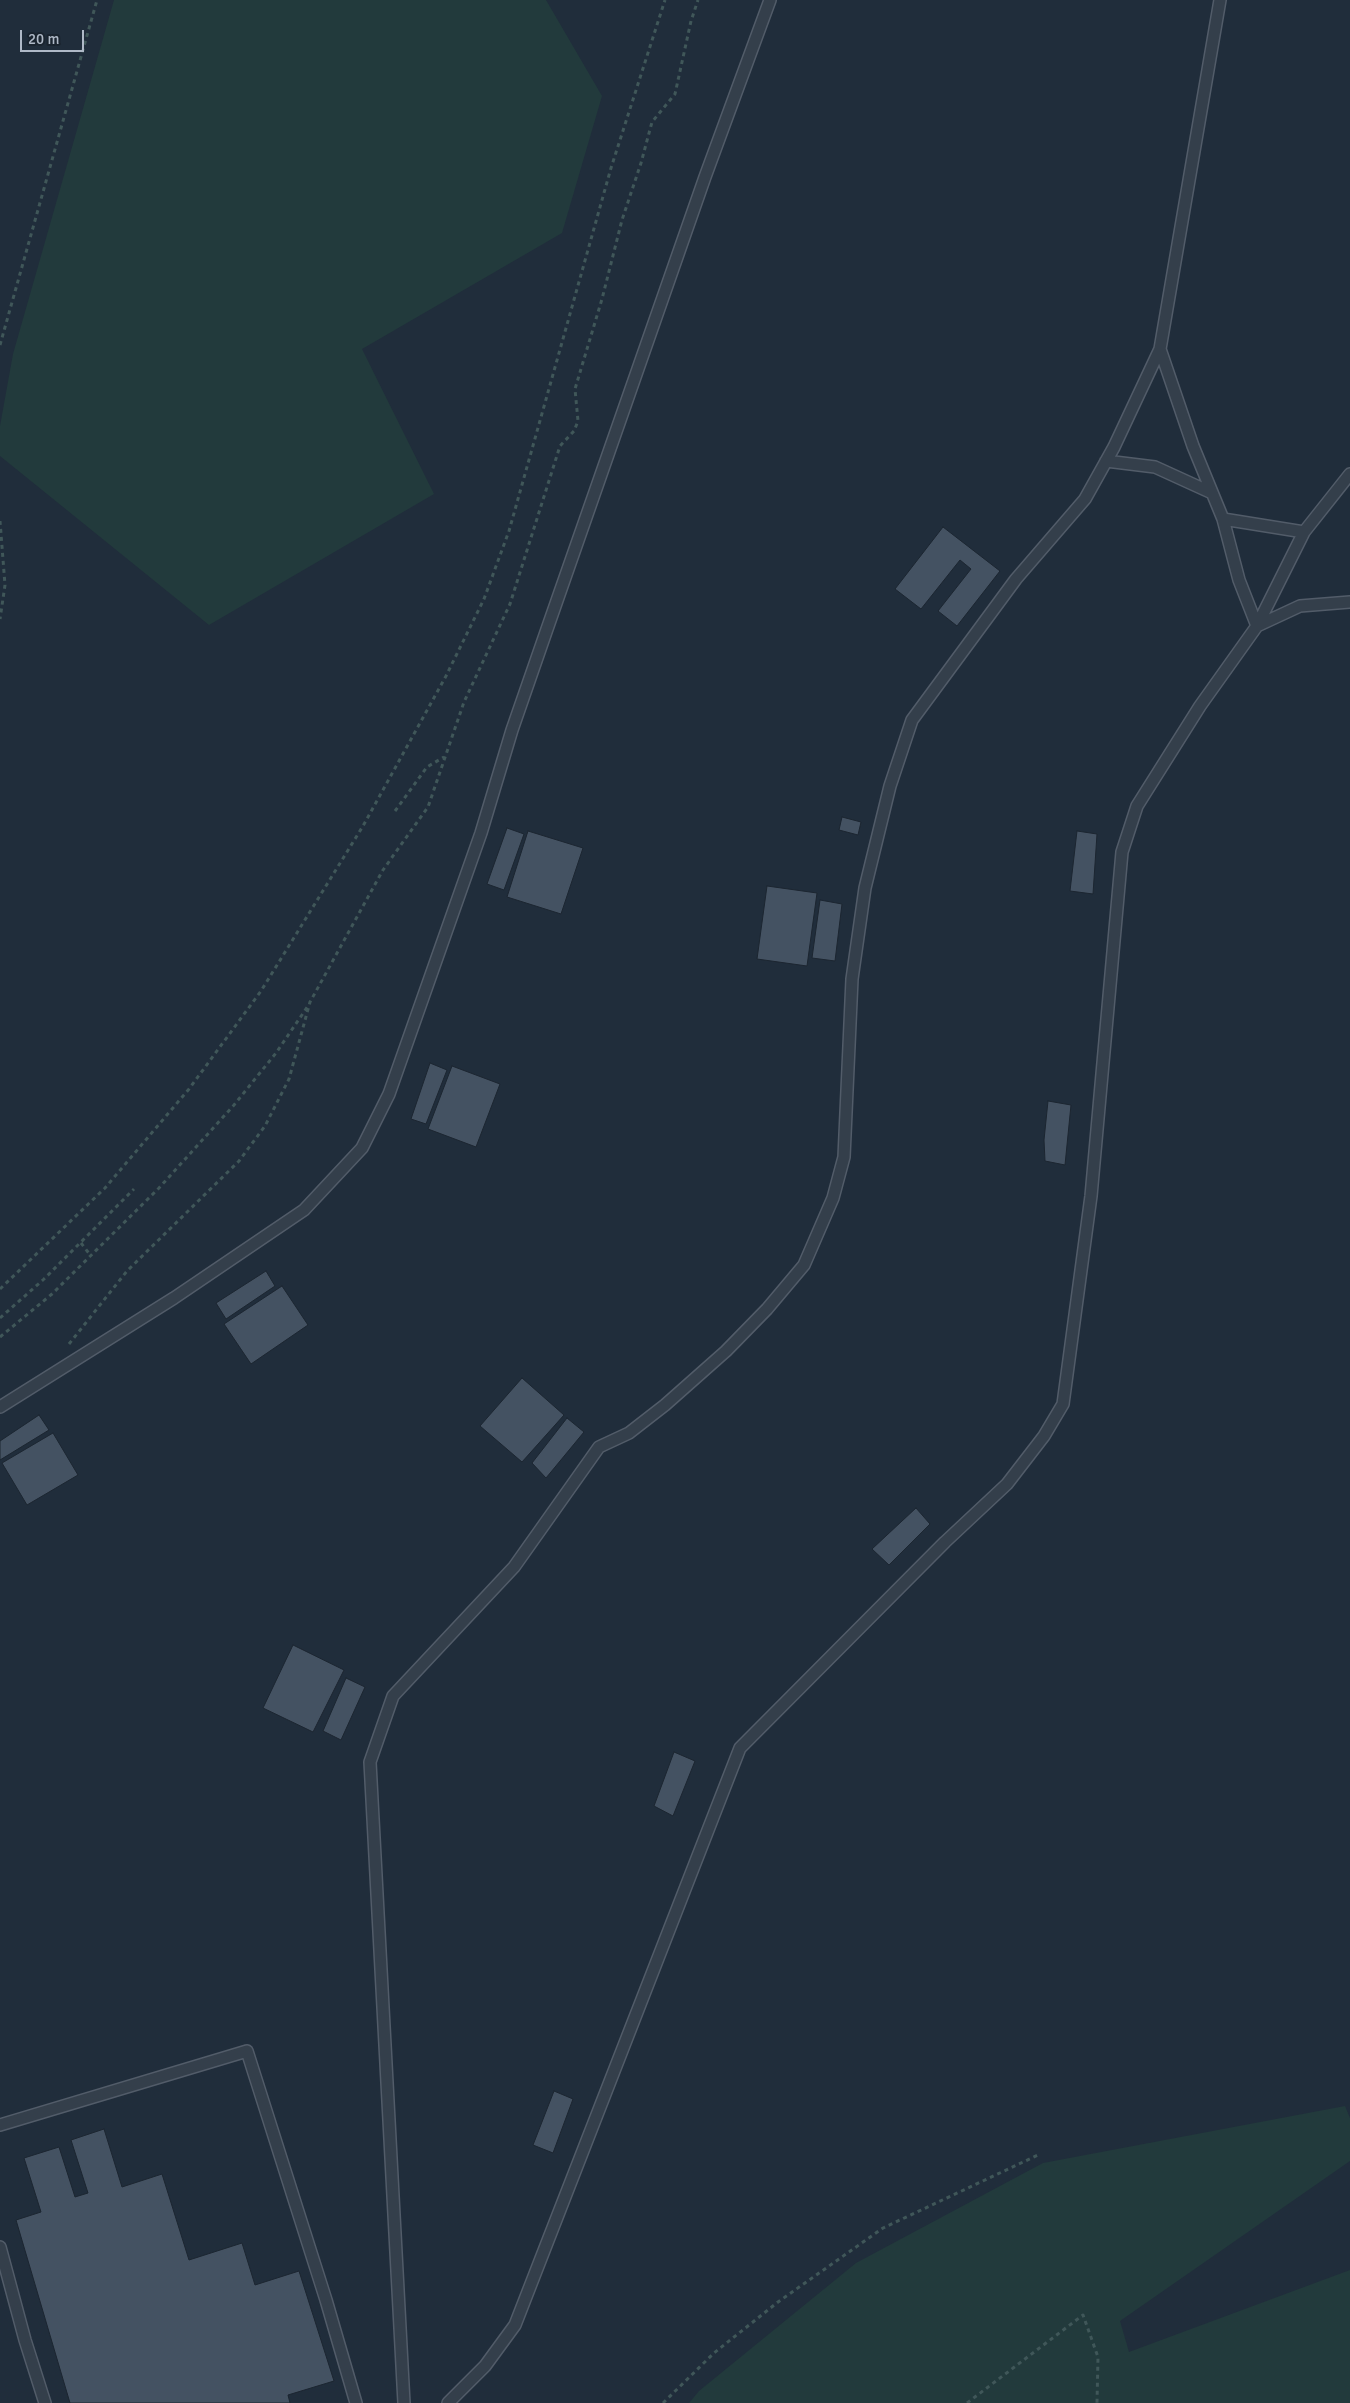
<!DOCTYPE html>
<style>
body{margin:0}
#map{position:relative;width:1350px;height:2403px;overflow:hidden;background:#202d3b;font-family:Signika,sans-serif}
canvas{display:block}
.scale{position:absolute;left:20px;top:30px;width:64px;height:22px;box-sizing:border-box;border:2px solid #afb9c7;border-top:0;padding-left:6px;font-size:15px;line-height:18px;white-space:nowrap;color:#afb9c7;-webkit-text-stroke:4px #1a242f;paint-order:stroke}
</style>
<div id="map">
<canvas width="1350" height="2403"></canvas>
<div class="scale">20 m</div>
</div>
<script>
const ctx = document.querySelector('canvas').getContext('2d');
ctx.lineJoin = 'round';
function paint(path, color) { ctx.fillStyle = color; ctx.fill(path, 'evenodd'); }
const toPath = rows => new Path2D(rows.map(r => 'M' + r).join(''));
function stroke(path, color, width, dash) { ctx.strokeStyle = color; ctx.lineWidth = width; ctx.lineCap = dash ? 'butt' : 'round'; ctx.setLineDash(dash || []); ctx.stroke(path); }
paint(toPath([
 [114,0,546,0,602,96,562,233,362,349,434,494,209,625,0,456,0,426,13,354],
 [1345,2106,1350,2118,1350,2161,1120,2321,1129,2352,1350,2270,1350,2403,689,2403,699,2391,856,2263,1043,2163]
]), '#223a3c');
const building = toPath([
 [943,527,1000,571,957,626,938,611,971,569,960,560,921,609,895,589,943,527],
 [842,817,861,822,858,835,839,830,842,817],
 [507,828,524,834,504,890,487,884,507,828],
 [528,831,583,848,561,914,507,897,528,831],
 [1077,831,1097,834,1093,894,1070,891,1077,831],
 [767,886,817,893,807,966,757,959,767,886],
 [820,900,842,904,835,961,812,958,820,900],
 [430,1063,447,1070,426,1124,411,1119,430,1063],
 [452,1066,500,1084,476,1147,428,1129,452,1066],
 [1048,1101,1071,1105,1065,1165,1045,1161,1044,1140,1048,1101],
 [266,1271,275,1286,226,1319,216,1303,266,1271],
 [282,1286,308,1325,251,1364,224,1324,282,1286],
 [522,1378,564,1415,522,1462,480,1426,522,1378],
 [39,1415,49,1430,0,1460,0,1441,39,1415],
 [567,1418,584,1432,546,1478,532,1463,567,1418],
 [53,1433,78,1475,27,1505,2,1463,53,1433],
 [916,1508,930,1524,889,1565,872,1549,916,1508],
 [293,1645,344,1670,313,1732,263,1708,293,1645],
 [346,1678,365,1687,341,1740,323,1731,346,1678],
 [674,1752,695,1761,673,1816,654,1806,674,1752],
 [554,2091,573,2099,553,2153,533,2145,554,2091],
 [104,2129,122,2187,162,2174,189,2260,242,2243,255,2285,299,2271,334,2381,288,2395,290,2403,70,2403,16,2220,41,2212,24,2158,59,2147,75,2197,88,2193,71,2140,104,2129]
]);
paint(building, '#445262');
stroke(building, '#1c2631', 1);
const service = toPath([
 [1160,349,1193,446,1223,519,1304,532,1350,474],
 [1106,461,1155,467,1212,493],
 [1304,532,1257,626,1300,606,1350,602],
 [0,1407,174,1298,304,1210,362,1148,389,1094,481,833,512,730,546,632,705,177,770,0],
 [0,2125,247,2051,326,2300,356,2403],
 [0,2247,25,2340,45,2403],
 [404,2403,370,1762,393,1696,514,1567,599,1447,629,1433,665,1405,726,1351,767,1309,804,1265,833,1198,844,1157,852,979,865,888,890,786,912,720,1016,579,1085,499,1114,447,1160,349,1220,0],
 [448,2403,485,2366,515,2325,740,1748,945,1542,1007,1484,1044,1436,1063,1404,1091,1196,1122,852,1137,806,1200,706,1257,626,1239,580,1223,519]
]);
stroke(service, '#525c69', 14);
stroke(toPath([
 [0,345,97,0],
 [0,521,5,585,0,619],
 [395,811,427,767,444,757],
 [81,1243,91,1256],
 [0,1289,105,1188,189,1089,261,991,363,826,446,676,484,599,509,531,611,168,665,0],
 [0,1318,44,1279,134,1189],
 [0,1337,52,1294,159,1188,234,1105,276,1053,308,1006],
 [69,1344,127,1271,239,1161,265,1126,289,1079,310,1002,383,870,428,807,464,702,510,604,560,446,574,431,578,421,575,389,602,299,622,220,641,163,652,122,675,94,691,21,698,0],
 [663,2403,714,2353,778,2302,883,2228,1038,2155],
 [967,2403,1083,2315,1098,2357,1097,2403]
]), '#405759', 3, [4, 4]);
stroke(service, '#343f4b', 11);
</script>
